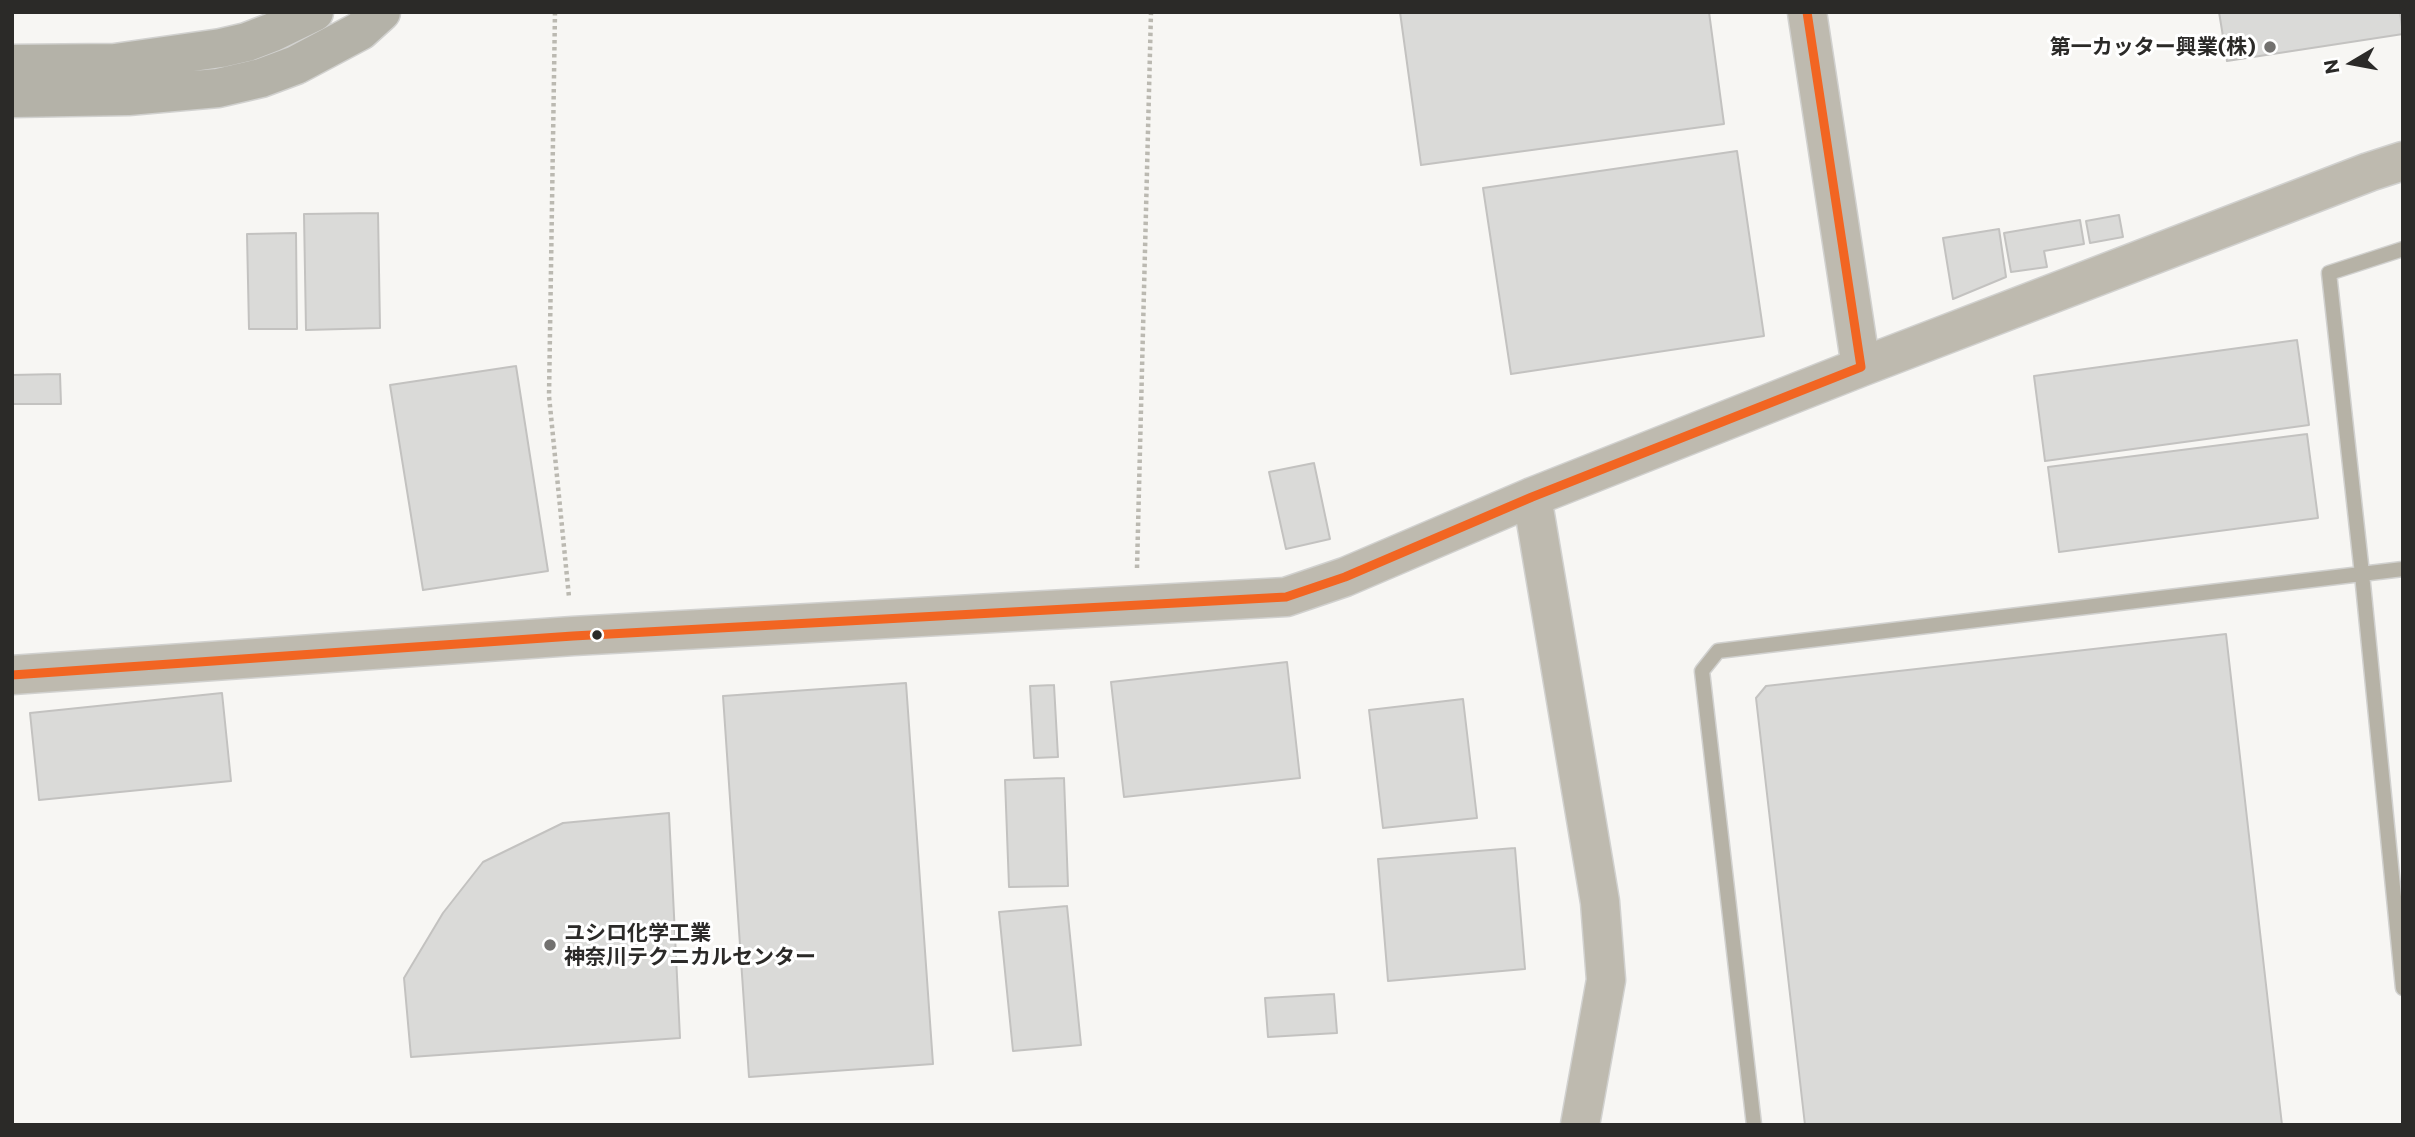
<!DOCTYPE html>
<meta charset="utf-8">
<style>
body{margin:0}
#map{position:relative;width:2415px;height:1137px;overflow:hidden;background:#f7f6f3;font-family:Commissioner,sans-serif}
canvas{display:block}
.frame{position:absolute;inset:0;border:14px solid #2b2a28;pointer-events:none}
.north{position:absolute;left:2317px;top:28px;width:70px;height:70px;-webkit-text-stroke:5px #fff;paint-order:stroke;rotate:260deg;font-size:19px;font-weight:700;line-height:28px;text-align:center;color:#2b2a28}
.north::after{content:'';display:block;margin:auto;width:24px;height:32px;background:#2b2a28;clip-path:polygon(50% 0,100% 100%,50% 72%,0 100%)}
</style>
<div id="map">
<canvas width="2415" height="1137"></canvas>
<div class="frame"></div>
<div class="north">N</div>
</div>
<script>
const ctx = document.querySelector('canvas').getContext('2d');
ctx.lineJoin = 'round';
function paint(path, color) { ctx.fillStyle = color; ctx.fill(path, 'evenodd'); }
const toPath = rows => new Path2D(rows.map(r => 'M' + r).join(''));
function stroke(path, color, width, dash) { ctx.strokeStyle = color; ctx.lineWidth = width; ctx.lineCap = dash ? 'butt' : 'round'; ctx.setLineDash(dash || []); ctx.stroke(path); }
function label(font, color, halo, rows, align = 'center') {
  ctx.font = font + ' Commissioner,"Noto Sans JP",sans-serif'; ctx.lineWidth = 6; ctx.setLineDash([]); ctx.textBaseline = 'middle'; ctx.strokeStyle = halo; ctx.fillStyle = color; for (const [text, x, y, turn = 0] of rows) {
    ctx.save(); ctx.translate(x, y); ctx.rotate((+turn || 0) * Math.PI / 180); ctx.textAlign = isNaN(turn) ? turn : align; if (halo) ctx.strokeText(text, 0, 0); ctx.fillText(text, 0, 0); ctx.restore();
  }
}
const building = toPath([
 [1400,12,1709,12,1724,124,1421,165,1400,12],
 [2219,12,2400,12,2403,34,2227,61,2219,12],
 [1737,151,1764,336,1511,374,1483,188,1737,151],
 [378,213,380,328,306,330,304,214,378,213],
 [2119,215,2123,237,2090,243,2086,221,2119,215],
 [2080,220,2084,244,2044,251,2047,267,2011,272,2004,233,2080,220],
 [1999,229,2006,277,1953,299,1943,238,1999,229],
 [296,233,297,329,249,329,247,234,296,233],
 [2297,340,2309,425,2045,461,2034,376,2297,340],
 [516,366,548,571,423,590,390,385,516,366],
 [60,374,61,404,12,404,12,375,60,374],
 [2307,434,2318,518,2059,552,2048,467,2307,434],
 [1314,463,1330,539,1286,549,1269,472,1314,463],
 [2226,634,2282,1125,1805,1125,1756,698,1766,686,2226,634],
 [1287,662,1300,778,1124,797,1111,682,1287,662],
 [906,683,933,1064,749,1077,723,696,906,683],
 [1054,685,1058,757,1034,758,1030,686,1054,685],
 [222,693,231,781,39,800,30,713,222,693],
 [1463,699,1477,818,1383,828,1369,710,1463,699],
 [1064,778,1068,886,1009,887,1005,780,1064,778],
 [669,813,680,1038,411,1057,404,978,443,913,483,862,563,823,669,813],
 [1515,848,1525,969,1388,981,1378,859,1515,848],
 [1067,906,1081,1045,1013,1051,999,912,1067,906],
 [1334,994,1337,1033,1268,1037,1265,998,1334,994]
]);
paint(building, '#dadad8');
stroke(building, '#c3c2c0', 2);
const lane = toPath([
 [2403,249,2329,273,2362,574,2403,988],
 [1754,1125,1702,671,1718,651,2403,569]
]);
const secondary = toPath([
 [1807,12,1861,367],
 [1532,497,1600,902,1606,980,1580,1125],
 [12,675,573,636,1286,597,1345,577,1532,497,1861,367,2369,172,2403,161]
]);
const highway = toPath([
 [12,64,115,63,221,48,247,42,273,32,314,12],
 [12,98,128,96,218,88,261,78,296,65,360,31,381,12]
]);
stroke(lane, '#d1d1cf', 17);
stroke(secondary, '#d1d1cf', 41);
stroke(highway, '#d1d1cf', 41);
stroke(toPath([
 [555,12,549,396,569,597],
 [1137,568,1151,12]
]), '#bbb9b1', 4.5, [3.5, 3.5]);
stroke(lane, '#b6b2a6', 14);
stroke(secondary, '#bebaaf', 38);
stroke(highway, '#b4b2a8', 38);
stroke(toPath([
 [12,675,573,636,1286,597,1345,577,1532,497,1861,367,1807,12]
]), '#f26522', 9);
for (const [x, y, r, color] of [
 [2270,47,7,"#72716f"],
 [597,635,6,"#2b2a28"],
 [550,945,7,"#72716f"]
]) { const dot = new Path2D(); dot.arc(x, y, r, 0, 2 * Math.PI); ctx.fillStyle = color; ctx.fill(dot); stroke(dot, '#fff', 2.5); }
label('bold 21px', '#2b2a28', '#fff', [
 ["第一カッター興業(株)",2256,47],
 ["ユシロ化学工業",564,933,"left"],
 ["神奈川テクニカルセンター",564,957,"left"]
], 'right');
</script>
